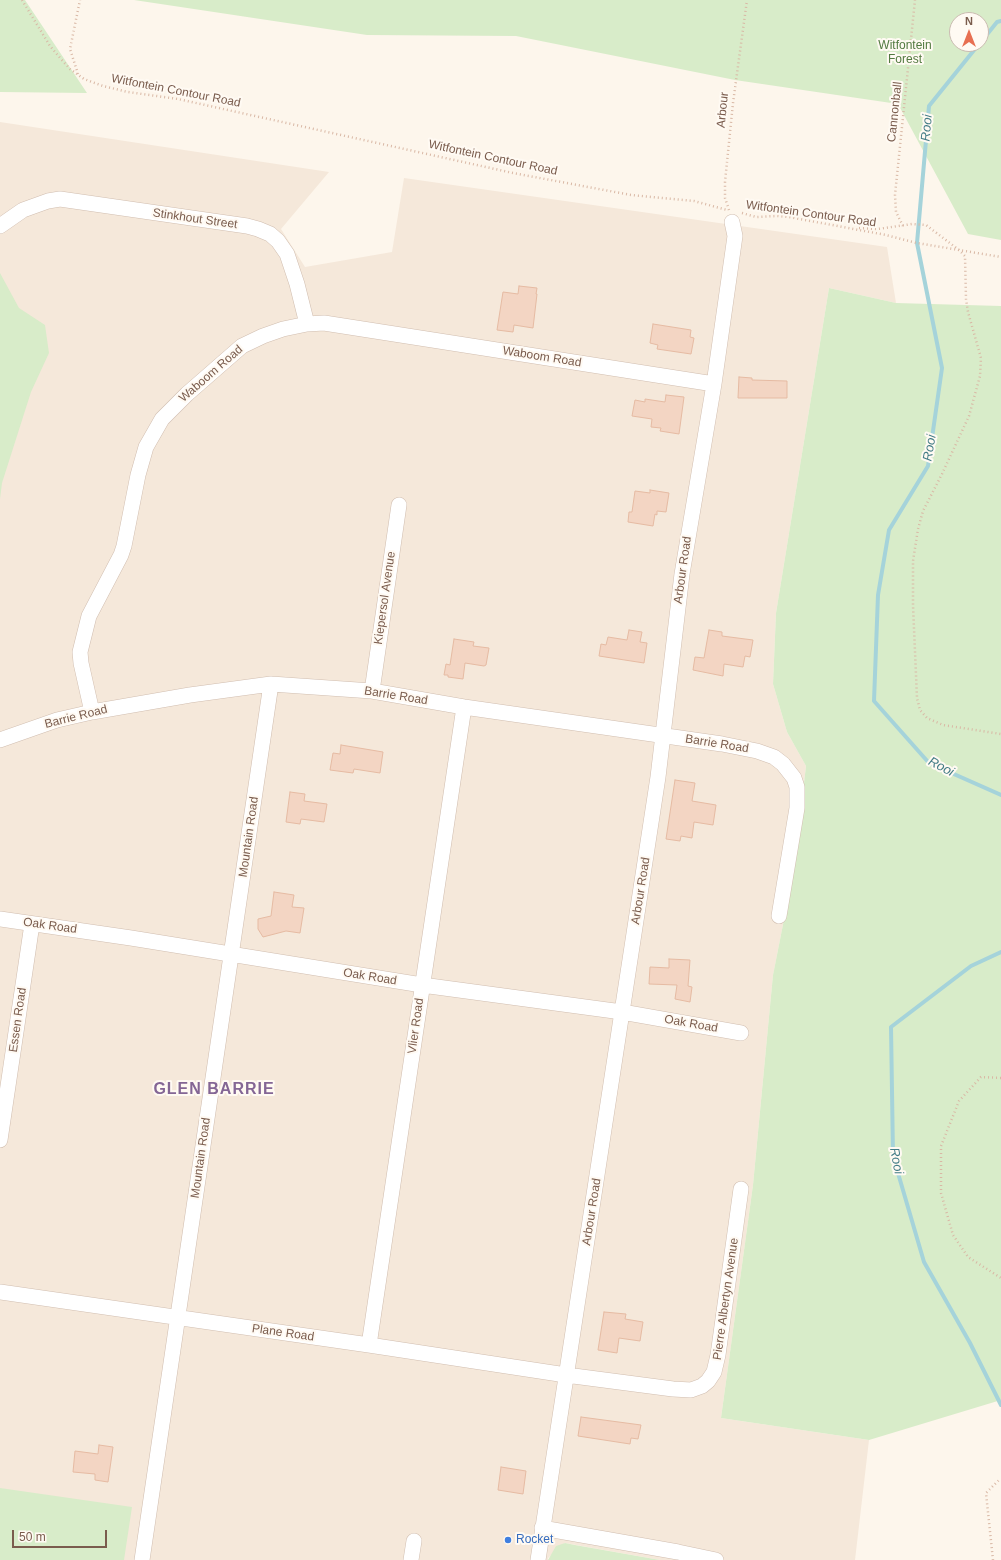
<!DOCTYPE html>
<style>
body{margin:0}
#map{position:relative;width:1001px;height:1560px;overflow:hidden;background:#fdf6ec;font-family:Arial,sans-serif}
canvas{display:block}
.north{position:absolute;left:949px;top:12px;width:40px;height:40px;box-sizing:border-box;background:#fffaf3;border:1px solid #cabbb1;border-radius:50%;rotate:0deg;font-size:11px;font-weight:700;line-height:16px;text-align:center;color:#7a5c4d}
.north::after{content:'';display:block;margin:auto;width:14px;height:18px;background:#e76f51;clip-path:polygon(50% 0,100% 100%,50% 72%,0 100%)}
.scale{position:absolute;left:12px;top:1530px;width:95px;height:18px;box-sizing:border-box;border:2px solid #7a5c4d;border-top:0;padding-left:5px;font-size:12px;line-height:14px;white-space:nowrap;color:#7a5c4d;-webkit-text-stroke:3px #fffaf3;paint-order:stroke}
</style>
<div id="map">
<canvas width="1001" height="1560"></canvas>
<div class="north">N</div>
<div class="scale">50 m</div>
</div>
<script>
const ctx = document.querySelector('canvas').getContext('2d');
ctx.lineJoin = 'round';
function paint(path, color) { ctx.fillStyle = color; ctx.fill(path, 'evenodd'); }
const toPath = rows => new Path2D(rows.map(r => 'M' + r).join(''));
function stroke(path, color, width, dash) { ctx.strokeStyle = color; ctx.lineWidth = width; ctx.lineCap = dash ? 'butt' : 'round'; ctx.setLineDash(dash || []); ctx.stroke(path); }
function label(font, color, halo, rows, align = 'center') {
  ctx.font = font + ' Arial,sans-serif'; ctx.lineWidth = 4; ctx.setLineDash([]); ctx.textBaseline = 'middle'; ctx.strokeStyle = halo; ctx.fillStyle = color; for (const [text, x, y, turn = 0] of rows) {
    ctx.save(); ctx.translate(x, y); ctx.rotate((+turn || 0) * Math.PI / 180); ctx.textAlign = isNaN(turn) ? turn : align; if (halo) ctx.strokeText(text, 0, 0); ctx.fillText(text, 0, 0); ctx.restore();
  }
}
paint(toPath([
 [0,122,329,172,281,229,305,267,392,252,404,178,887,247,896,303,829,288,776,613,773,684,787,732,806,766,794,869,773,975,753,1185,721,1418,869,1440,855,1560,660,1560,565,1543,548,1558,548,1560,0,1560]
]), '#f5e8da');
paint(toPath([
 [0,0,25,0,87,93,0,92],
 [134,0,1001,0,1001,240,968,234,898,104,735,80,516,36,367,35],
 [957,20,981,20,981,44,957,44],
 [0,273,19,308,45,325,49,353,31,392,2,483,0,499],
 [829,288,896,303,1001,306,1001,1400,869,1440,721,1418,753,1185,773,975,794,869,806,766,787,732,773,684,776,613],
 [0,1488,132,1507,124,1560,0,1560],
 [565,1543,575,1545,660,1560,548,1560,556,1546]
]), '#d8ecc9');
stroke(toPath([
 [981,42,997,22,1001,21],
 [979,44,929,106,917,243,942,368,928,466,889,530,878,595,874,701,929,763,1001,795],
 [1001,952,971,966,891,1027,893,1156,924,1262,970,1343,1001,1405]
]), '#a5d3da', 4);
const building = toPath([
 [519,286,537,288,536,294,537,294,533,328,514,325,513,332,497,330,503,292,518,294,519,286],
 [653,324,691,330,690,337,694,338,691,354,657,349,658,345,650,343,653,324],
 [739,377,752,378,752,380,787,381,787,398,738,398,739,377],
 [666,395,684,397,679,434,660,431,661,428,651,427,652,419,632,416,635,400,645,402,645,399,665,402,666,395],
 [650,490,669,493,666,512,657,511,657,515,655,514,653,526,628,522,629,512,632,512,635,491,650,493,650,490],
 [629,630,642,632,640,642,647,643,644,663,599,656,601,644,606,645,608,637,627,640,629,630],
 [709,630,722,632,722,636,753,640,750,657,745,656,743,667,724,664,723,676,693,670,695,657,704,658,709,630],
 [454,639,474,642,473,646,489,648,486,665,484,666,465,663,463,679,448,677,448,675,444,675,446,664,450,665,454,639],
 [341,745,383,752,380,773,354,769,353,773,330,770,333,753,340,754,341,745],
 [675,780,695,783,692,801,716,805,713,825,694,822,692,838,681,836,680,841,666,839,675,780],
 [290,792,305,794,304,801,327,804,324,822,301,819,300,824,286,822,290,792],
 [274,892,294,895,292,907,304,908,300,933,286,931,263,937,258,929,258,919,271,916,274,892],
 [669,959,690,960,688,986,692,987,690,1002,675,999,677,985,649,984,650,967,669,968,669,959],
 [604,1312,626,1314,625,1319,643,1322,640,1341,619,1338,617,1353,598,1350,604,1312],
 [581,1417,641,1425,638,1439,631,1438,630,1444,578,1436,581,1417],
 [99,1445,113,1447,108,1482,95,1480,95,1474,73,1472,75,1451,98,1454,99,1445],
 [501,1467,526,1471,523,1494,498,1490,501,1467]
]);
paint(building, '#f3d5c3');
stroke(building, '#e6bba3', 1);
const minor = toPath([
 [0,226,23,210,48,201,60,199,247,226,258,229,270,234,278,241,287,254,297,284,307,324],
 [372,691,399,505],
 [92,712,81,663,80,652,89,616,121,555,124,546,138,475,146,447,162,419,187,394,242,346,263,336,283,329,307,324,324,323,714,384],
 [0,740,57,720,92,712,190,695,271,684,372,691,464,707,722,744,757,751,774,757,783,764,794,778,797,787,797,808,779,916],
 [0,919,131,938,422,985,622,1012,741,1033],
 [0,1140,32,924],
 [0,1292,369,1345,566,1375,673,1389,691,1390,702,1386,708,1381,714,1372,718,1355,741,1189],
 [369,1345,464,707],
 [542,1528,678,1552,716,1560],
 [142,1560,271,684],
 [411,1560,414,1541],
 [538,1560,658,777,682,574,714,384,735,236,732,222]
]);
stroke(minor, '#d1beb0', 16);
stroke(toPath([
 [22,0,50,46,61,59,70,69,84,79,103,86,128,92,178,99,513,173,631,195,694,201,727,210],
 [78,74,70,49,80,0],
 [729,210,725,198,725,182,733,103,747,0],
 [742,213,756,217,777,216,789,217,886,235,917,243,1001,257],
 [903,226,896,212,895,195,915,0],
 [859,228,878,229,912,224,926,225,959,250,965,256,966,299,968,312,981,358,980,376,969,416,942,474,923,511,918,529,913,561,913,605,917,698,920,710,927,718,943,725,1001,734],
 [1001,1078,981,1077,959,1101,941,1146,941,1193,953,1235,968,1257,1001,1278],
 [993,1560,986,1493,999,1480,1001,1480]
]), '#d9b8a5', 2.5, [1, 3]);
stroke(minor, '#fff', 15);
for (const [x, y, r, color] of [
 [508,1540,4,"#3f7fe0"]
]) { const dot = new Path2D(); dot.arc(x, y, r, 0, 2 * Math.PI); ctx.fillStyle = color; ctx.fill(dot); stroke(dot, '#fffaf3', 1.5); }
label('12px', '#537a41', '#fffaf3', [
 ["Witfontein",905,46],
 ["Forest",905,60]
]);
label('12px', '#7a5c4d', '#fffaf3', [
 ["Witfontein Contour Road",176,91,11],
 ["Arbour",723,110,-84],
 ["Cannonball",895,112,-84],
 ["Witfontein Contour Road",493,158,12],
 ["Witfontein Contour Road",811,214,8],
 ["Stinkhout Street",195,219,8],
 ["Waboom Road",542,357,9],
 ["Waboom Road",211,374,-41],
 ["Arbour Road",683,570,-82],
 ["Kiepersol Avenue",385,598,-82],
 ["Barrie Road",396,696,9],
 ["Barrie Road",76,717,-14],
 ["Barrie Road",717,744,9],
 ["Mountain Road",249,837,-82],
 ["Arbour Road",641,891,-81],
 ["Oak Road",50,926,8],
 ["Oak Road",370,977,9],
 ["Essen Road",18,1020,-82],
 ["Oak Road",691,1024,10],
 ["Vlier Road",416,1026,-82],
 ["Mountain Road",201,1158,-82],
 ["Arbour Road",592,1212,-81],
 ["Pierre Albertyn Avenue",726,1299,-82],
 ["Plane Road",283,1333,8]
]);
label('12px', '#366cbe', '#fffaf3', [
 ["Rocket",516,1540]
], 'left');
label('italic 13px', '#437c86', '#fffaf3', [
 ["Rooi",927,128,-85],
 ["Rooi",930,448,-80],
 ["Rooi",941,767,28],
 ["Rooi",896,1161,79]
]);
ctx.letterSpacing = '1px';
label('bold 16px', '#846695', '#fffaf3', [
 ["GLEN BARRIE",214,1090]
]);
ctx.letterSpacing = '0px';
</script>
